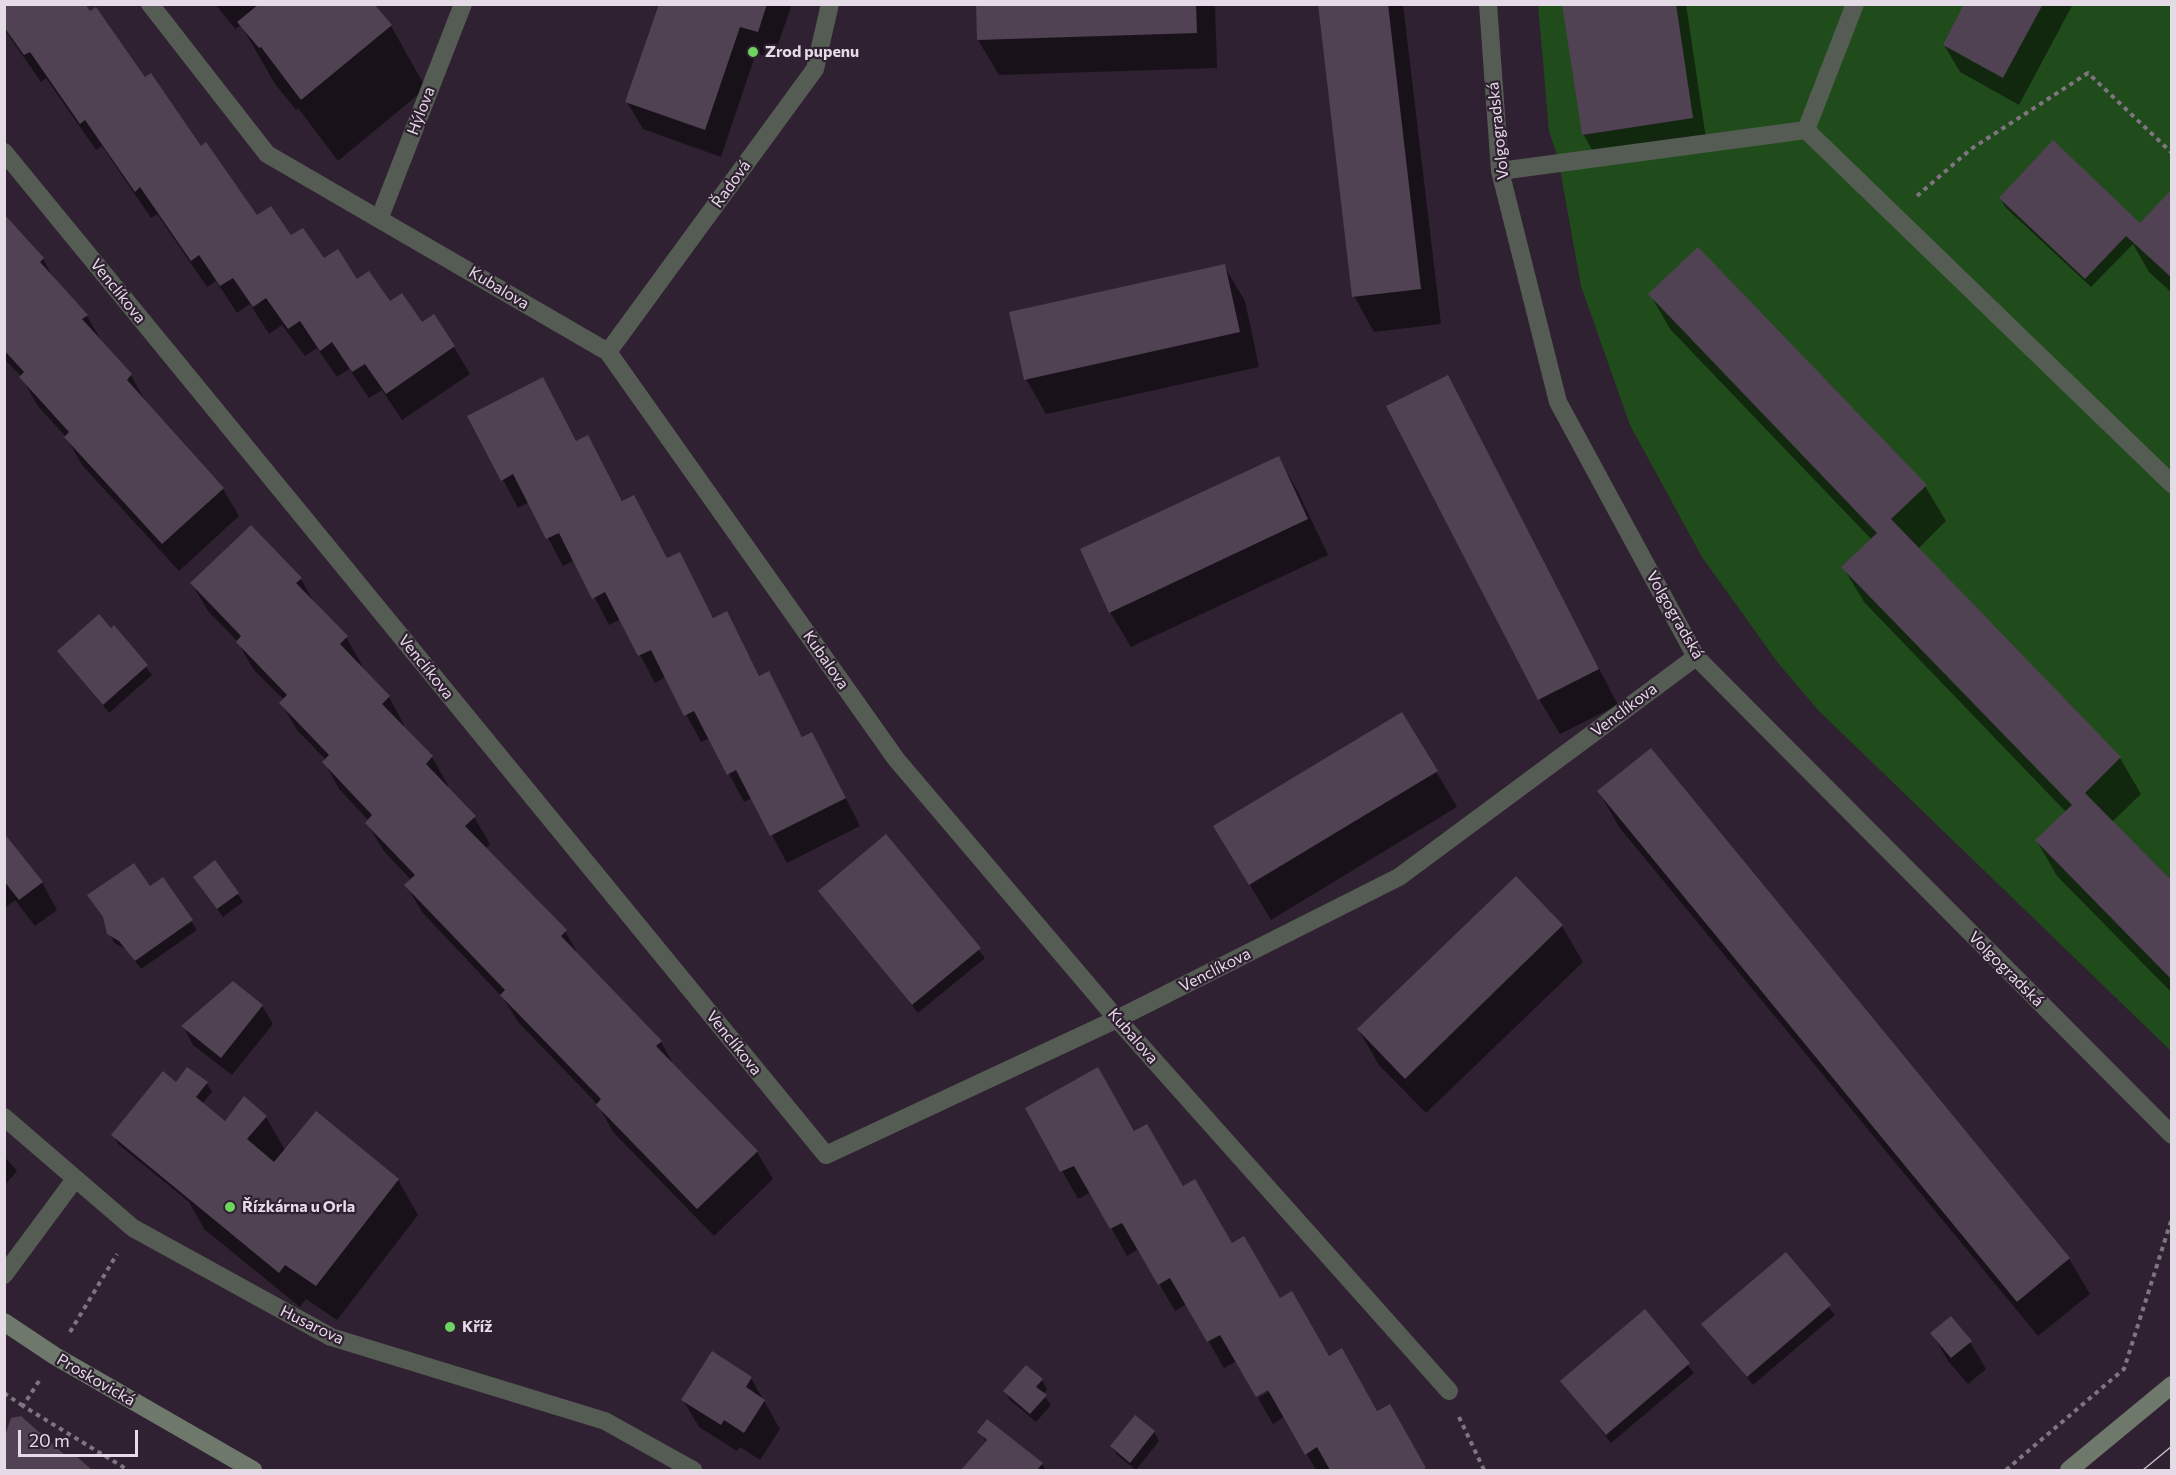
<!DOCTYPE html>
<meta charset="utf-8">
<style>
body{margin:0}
#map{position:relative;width:2176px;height:1475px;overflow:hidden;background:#2f2131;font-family:Commissioner,sans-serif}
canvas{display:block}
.frame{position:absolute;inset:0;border:6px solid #e5dbe6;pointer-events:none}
.scale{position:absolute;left:18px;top:1430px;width:120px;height:27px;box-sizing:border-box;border:3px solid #e5dbe6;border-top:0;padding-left:8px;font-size:18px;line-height:21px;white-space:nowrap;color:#e5dbe6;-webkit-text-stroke:4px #2f2131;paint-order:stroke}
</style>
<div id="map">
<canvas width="2176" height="1475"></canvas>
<div class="frame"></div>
<div class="scale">20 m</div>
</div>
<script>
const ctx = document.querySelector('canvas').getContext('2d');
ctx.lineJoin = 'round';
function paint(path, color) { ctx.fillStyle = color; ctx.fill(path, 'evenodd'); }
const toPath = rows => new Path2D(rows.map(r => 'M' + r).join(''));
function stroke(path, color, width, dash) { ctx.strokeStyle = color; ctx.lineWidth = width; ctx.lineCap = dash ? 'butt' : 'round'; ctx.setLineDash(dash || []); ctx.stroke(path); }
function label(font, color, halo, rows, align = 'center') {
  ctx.font = font + ' Commissioner,sans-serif'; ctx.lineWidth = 4.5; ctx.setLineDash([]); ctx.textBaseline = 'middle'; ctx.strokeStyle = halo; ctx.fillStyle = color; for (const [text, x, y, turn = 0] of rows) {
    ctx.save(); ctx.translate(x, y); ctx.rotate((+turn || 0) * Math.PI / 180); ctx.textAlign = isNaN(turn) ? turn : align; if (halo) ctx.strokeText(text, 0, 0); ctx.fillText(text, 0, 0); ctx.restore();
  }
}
paint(toPath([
 [1538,4,2171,5,2171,1051,1819,711,1778,663,1702,557,1630,425,1581,286,1558,158,1549,131]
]), '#204c1b');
paint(toPath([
 [4,4,84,4,257,217,454,347,470,374,402,420,382,390,369,398,349,369,337,377,317,348,305,356,282,325,269,334,250,304,237,313,216,281,207,287,157,214,151,218,102,146,96,150,46,78,41,82,4,29],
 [215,4,372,4,391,26,426,88,338,161,298,108,296,110,275,84,241,25,235,29],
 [680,4,792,4,773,59,756,53,721,157,643,129,627,102],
 [977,4,1215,4,1217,68,999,75,978,40],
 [1319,4,1403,4,1441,324,1374,332,1354,296],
 [1563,4,1686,4,1707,145,1599,162,1583,134],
 [1966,4,2073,4,2019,105,1960,72,1944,45],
 [2172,191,2172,293,2149,272,2133,244,2091,287,2005,207,2000,198,2140,225],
 [4,216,43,259,56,282,87,316,103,344,131,375,146,403,223,489,239,516,179,571,82,465,66,437,37,405,21,376,4,359],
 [1224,266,1245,301,1259,367,1046,414,1026,379],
 [1650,294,1925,486,1946,521,1918,549,2120,758,2141,794,2112,822,2172,883,2172,993,2057,876,2037,841,2066,812,1864,602,1843,567,1872,540,1670,329],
 [1447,377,1618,705,1560,734,1539,699],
 [469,416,576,443,588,437,623,502,634,497,668,560,679,554,714,619,726,613,760,677,768,673,803,738,827,761,860,826,787,863,752,798,744,802,710,738,701,742,666,677,655,683,621,619,609,625,575,560,563,566,529,502,518,508],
 [1279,458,1299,494,1328,555,1131,647,1110,612],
 [301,579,316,606,346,637,362,665,360,667,389,697,404,725,402,727,432,757,448,785,446,787,474,817,490,844,485,849,565,931,581,959,661,1042,676,1069,757,1152,773,1179,714,1236,613,1132,598,1105,518,1022,503,998,422,912,406,885,411,880,383,850,367,823,369,821,339,789,324,762,326,760,297,730,281,703,284,700,253,669,238,642,208,611,192,584],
 [114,627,152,675,109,713,59,652],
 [1402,714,1457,807,1271,920,1236,862],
 [1599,792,2069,1259,2090,1294,2038,1336,1619,827],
 [4,835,42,882,57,910,35,926,15,900,4,909],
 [886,836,985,958,918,1013,820,891],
 [195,877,237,893,243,902,223,917],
 [1516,878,1562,926,1583,962,1426,1113,1379,1065,1358,1029],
 [162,879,197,930,141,969,126,949,114,943,105,919],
 [262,1006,273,1024,232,1075,193,1045,183,1026],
 [176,1084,207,1084,212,1092,202,1104,225,1123,266,1117,285,1150,398,1180,418,1215,337,1320,306,1299,300,1307,204,1229,189,1202,118,1144,113,1135],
 [1027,1108,1134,1133,1377,1413,1389,1406,1426,1470,1316,1470,1285,1416,1273,1424,1258,1398,1275,1388,1237,1361,1224,1368,1187,1304,1175,1311,1139,1249,1127,1256,1091,1192,1078,1199],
 [4,1156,17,1171,4,1186],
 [1785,1254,1835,1315,1753,1385,1703,1324],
 [1644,1311,1694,1373,1611,1443,1562,1381],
 [1932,1333,1970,1342,1986,1369,1968,1384,1948,1361],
 [713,1353,751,1378,780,1429,760,1460,740,1447,737,1451,699,1427,683,1400],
 [1042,1380,1047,1389,1043,1394,1051,1405,1036,1422,1010,1400,1005,1391],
 [979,1432,1042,1464,1046,1470,963,1470,987,1443],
 [1154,1432,1159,1441,1136,1470,1117,1455,1112,1447],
 [4,1443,66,1458,75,1456,90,1470,4,1470]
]), '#0007');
paint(toPath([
 [259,4,374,4,392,25,301,100,261,47,259,48,237,22],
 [659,4,767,4,758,32,740,27,705,130,625,102],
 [976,4,1196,4,1197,33,977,40],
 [1318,4,1388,4,1421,289,1352,297],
 [1562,4,1676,4,1693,118,1582,135],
 [1964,4,2043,4,2003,78,1943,45],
 [4,5,86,5,90,11,96,7,145,77,151,73,201,146,206,142,257,215,271,206,291,235,303,228,324,258,338,249,357,279,369,271,390,301,402,293,422,322,434,314,455,346,386,394,365,364,352,372,332,342,320,351,300,321,288,329,266,298,253,307,233,278,220,286,199,255,191,261,140,187,135,192,85,120,80,124,30,52,24,55,4,27],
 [2053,140,2140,223,2172,189,2172,278,2126,236,2085,279,1999,198],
 [4,214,44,258,40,262,88,315,82,319,132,374,127,380,224,488,162,544,64,437,69,432,19,377,24,372,4,350],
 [1698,247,1927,485,1891,519,2121,757,2085,793,2172,881,2172,980,2035,840,2072,805,1841,567,1877,533,1648,294],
 [1225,264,1240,332,1024,380,1009,312],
 [1448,375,1599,669,1538,700,1386,406],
 [543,377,576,441,588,435,622,501,634,495,667,558,680,552,713,618,727,611,759,676,769,671,802,737,812,732,846,798,770,836,736,770,727,775,694,711,684,716,651,650,638,656,605,592,592,599,559,533,546,539,513,474,501,481,467,416],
 [1279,456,1308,519,1109,613,1080,549],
 [251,525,302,578,296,583,348,636,340,644,390,696,382,704,433,756,426,764,476,816,465,826,567,930,561,936,662,1041,656,1046,758,1151,697,1209,596,1105,601,1099,500,995,505,990,404,885,415,875,365,823,372,815,322,762,329,755,279,703,287,695,236,642,241,636,190,583],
 [99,614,111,628,114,625,148,665,103,705,57,651],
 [1402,712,1438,771,1249,885,1213,826],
 [1651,748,2070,1258,2017,1302,1597,791],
 [4,833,43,882,19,900,4,881],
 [886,834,981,948,912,1005,818,891],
 [215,860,239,893,217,909,193,877],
 [134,863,150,886,163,877,193,920,135,961,119,941,107,934,103,917,87,895],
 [1516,876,1563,925,1405,1079,1357,1029],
 [233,981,263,1005,221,1058,181,1026],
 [187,1067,208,1082,196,1097,225,1121,244,1096,267,1116,247,1139,274,1162,316,1111,399,1179,316,1286,285,1265,279,1273,111,1135,163,1071,176,1082],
 [1098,1067,1134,1131,1147,1124,1183,1186,1195,1179,1232,1243,1244,1236,1280,1298,1292,1291,1329,1356,1342,1348,1377,1411,1390,1404,1426,1468,1422,1470,1330,1470,1317,1447,1305,1455,1268,1390,1256,1397,1220,1335,1207,1342,1170,1278,1158,1285,1122,1223,1110,1229,1074,1166,1060,1172,1025,1108],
 [1786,1252,1831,1305,1747,1377,1701,1324],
 [1645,1309,1690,1363,1606,1435,1560,1381],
 [1951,1316,1972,1341,1951,1358,1930,1333],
 [712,1351,752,1377,746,1387,765,1400,744,1433,724,1420,721,1425,681,1400],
 [1026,1365,1043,1379,1036,1387,1047,1395,1030,1414,1003,1391],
 [1135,1415,1155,1431,1130,1463,1110,1446],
 [21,1416,66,1456,75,1455,92,1470,4,1470,4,1438,11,1418],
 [987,1419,1043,1463,1037,1470,961,1470,987,1440,977,1432]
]), '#504153');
stroke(toPath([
 [1917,196,1971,149,2088,73,2172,153],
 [70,1332,117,1254],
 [39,1381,23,1406,128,1470],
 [4,1393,23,1406],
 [1459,1417,1484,1470],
 [2006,1470,2124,1369,2172,1218]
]), '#817482', 4, [4.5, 4.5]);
stroke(toPath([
 [150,4,267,154,608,352,896,759,1117,1019,1449,1391],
 [1488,4,1500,171,1558,402,1696,657,2172,1135],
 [1806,130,2172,484],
 [1806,130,1855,4],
 [4,152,826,1155,1117,1019,1399,877,1696,657],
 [1500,171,1806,130],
 [380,217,463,4],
 [608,352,815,69,830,4],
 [4,1117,133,1228,331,1337,605,1421,693,1470],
 [4,1275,75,1179]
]), '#555c53', 18);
stroke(toPath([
 [4,1322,55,1356,253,1470],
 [2069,1470,2172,1385]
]), '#6e796c', 18);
stroke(toPath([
 [2143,1470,2172,1446]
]), '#c7bdc9', 1.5);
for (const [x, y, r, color] of [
 [753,52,6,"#6ed361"],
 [230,1207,6,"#6ed361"],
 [450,1327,6,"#6ed361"]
]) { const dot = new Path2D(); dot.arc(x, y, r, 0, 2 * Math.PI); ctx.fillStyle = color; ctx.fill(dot); stroke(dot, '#2f2131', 2); }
label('bold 16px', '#e5dbe6', '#2f2131', [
 ["Zrod pupenu",765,52],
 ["Řízkárna u Orla",242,1207],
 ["Kříž",462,1327]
], 'left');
label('16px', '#e5dbe6', '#2f2131', [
 ["Hýlova",421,111,-69],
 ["Volgogradská",1498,131,-96],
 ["Řadová",731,184,-54],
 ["Kubalova",499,288,31],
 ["Venclíkova",118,291,51],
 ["Volgogradská",1675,615,60],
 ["Kubalova",826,660,55],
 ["Venclíkova",426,667,51],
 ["Venclíkova",1624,710,-37],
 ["Volgogradská",2006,969,45],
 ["Venclíkova",1215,970,-27],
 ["Kubalova",1133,1036,49],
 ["Venclíkova",734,1043,51],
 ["Husarova",312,1325,26],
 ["Proskovická",96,1380,30]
]);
</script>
